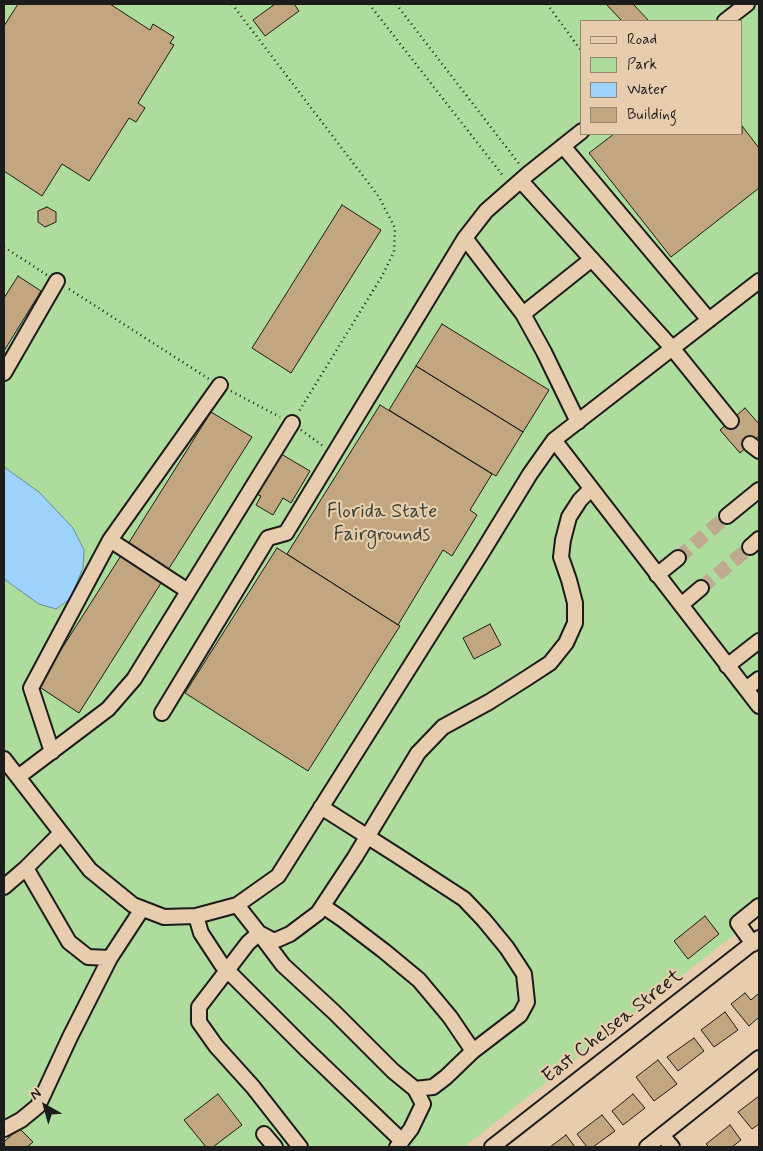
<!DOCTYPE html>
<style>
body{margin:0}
#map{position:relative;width:763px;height:1151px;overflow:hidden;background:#e7ccae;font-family:Mynerve,sans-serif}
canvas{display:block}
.frame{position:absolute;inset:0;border:5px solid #1c1c1c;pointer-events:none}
.legend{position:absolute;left:580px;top:20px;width:162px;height:115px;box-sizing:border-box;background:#e7ccae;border:1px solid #968674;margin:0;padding:6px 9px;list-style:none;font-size:15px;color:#1c1c1c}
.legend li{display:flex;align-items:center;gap:10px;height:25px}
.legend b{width:25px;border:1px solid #968674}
.north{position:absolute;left:20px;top:1081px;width:50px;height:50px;-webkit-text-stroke:4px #e7ccae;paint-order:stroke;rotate:322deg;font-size:14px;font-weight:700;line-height:20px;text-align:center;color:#1c1c1c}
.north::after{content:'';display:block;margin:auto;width:18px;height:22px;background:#1c1c1c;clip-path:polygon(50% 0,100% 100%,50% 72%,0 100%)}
</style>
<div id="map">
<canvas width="763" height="1151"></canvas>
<div class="frame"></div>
<ul class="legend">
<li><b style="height:6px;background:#e7ccae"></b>Road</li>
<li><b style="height:14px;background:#aedc9c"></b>Park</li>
<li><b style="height:14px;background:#9dd3fc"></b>Water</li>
<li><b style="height:14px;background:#c1a680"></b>Building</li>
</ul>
<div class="north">N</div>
</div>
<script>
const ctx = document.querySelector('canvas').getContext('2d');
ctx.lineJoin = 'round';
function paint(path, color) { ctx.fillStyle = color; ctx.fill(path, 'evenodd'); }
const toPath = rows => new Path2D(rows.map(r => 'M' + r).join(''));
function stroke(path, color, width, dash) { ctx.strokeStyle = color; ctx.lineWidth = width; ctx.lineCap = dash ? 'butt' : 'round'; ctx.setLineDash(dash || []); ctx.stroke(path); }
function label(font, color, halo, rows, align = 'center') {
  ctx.font = font + ' Mynerve,sans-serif'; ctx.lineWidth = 4.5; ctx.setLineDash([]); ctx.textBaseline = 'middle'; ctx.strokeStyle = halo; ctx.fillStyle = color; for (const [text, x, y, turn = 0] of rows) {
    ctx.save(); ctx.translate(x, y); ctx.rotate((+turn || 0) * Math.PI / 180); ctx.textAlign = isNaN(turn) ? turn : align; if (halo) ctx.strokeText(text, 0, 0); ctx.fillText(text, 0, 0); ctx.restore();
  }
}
paint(toPath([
 [4,4,759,4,759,915,464,1147,4,1147],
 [582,21,742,21,742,134,582,134]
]), '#aedc9c');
const water = toPath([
 [4,467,39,492,73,528,84,550,83,568,70,599,56,609,39,604,4,579,4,467]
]);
paint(water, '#9dd3fc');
stroke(water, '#698aa2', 1);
const building = toPath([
 [18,4,110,4,150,30,153,24,174,37,170,43,174,45,138,103,145,108,136,122,129,118,89,181,62,164,42,196,4,171,4,26,18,4],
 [275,4,294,4,299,11,265,36,253,20,275,4],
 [606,4,633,4,649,21,622,21,606,4],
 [742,126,759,148,759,188,671,257,589,153,614,134,742,134,742,126],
 [342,205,381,230,291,373,252,348,342,205],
 [47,207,56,212,56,222,45,227,38,222,38,211,47,207],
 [18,276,41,291,4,351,4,298,18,276],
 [442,324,549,390,523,432,416,366,442,324],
 [416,366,523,432,496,476,389,410,416,366],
 [380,405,492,474,470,510,477,515,452,556,443,550,398,625,287,554,380,405],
 [745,408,759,424,759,436,740,453,720,430,745,408],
 [211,412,252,437,168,570,128,544,211,412],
 [276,451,310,471,291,503,283,498,273,515,256,505,261,496,252,492,276,451],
 [277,548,400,626,308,771,185,693,277,548],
 [122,554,163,580,79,713,38,686,122,554],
 [490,624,501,645,474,659,463,638,490,624],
 [705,916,719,934,688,959,674,941,705,916],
 [745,993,751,1000,758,994,759,996,759,1017,749,1026,731,1004,745,993],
 [725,1012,738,1030,714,1047,701,1030,725,1012],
 [694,1038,704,1051,678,1071,667,1057,694,1038],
 [658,1060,677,1084,654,1101,636,1077,658,1060],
 [218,1094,242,1125,213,1147,206,1147,184,1120,218,1094],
 [633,1094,645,1108,623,1125,612,1111,633,1094],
 [759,1096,759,1124,752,1129,738,1112,759,1096],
 [602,1115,615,1131,593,1147,587,1147,577,1134,602,1115],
 [730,1125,741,1140,732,1147,709,1147,706,1144,730,1125],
 [19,1128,33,1142,27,1147,4,1147,4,1142,19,1128],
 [566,1135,575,1147,550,1147,566,1135]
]);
paint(building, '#c1a680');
stroke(building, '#1c1c1c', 1);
stroke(toPath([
 [731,421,750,444],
 [678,558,727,516],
 [701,588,750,547]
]), '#bea991', 14, [14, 7]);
const minor = toPath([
 [725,21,747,4],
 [563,146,709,320],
 [521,181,673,349,731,421],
 [465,238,523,314,544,352,578,422],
 [523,314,592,259],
 [4,373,57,281],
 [554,440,759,706],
 [750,444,759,451],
 [727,516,759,490],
 [110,540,220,385],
 [750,547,759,539],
 [657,575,678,558],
 [681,605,701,588],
 [727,666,759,641],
 [746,689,759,679],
 [162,713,268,538,286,533,465,238,486,211,528,174,582,131],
 [52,752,31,688,110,540,188,591],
 [4,759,90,870,133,905,164,917,196,916,237,905,278,876,481,554,530,474,554,440,759,281],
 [18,777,108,709,134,679,292,423],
 [61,833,26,868,69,942,88,957,110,958,142,909],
 [4,887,26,868],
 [237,905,259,933,274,941,290,934,318,913,355,857,418,753,443,727,489,702,527,678,550,663,566,643,575,623,575,603,569,580,561,557,563,540,569,517,580,500,591,489],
 [323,906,342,919,384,951,419,980,450,1017,473,1051],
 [196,916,201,933,222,965,307,1050,402,1141],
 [753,944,738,923,759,906],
 [4,1129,21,1120,38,1106,70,1037,110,958],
 [264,1134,275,1147],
 [662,1135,672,1147],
 [300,1147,253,1087,216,1046,199,1022,199,1007,248,943,259,933,283,965,334,1012,393,1071,415,1089,433,1087,446,1077,473,1051,520,1015,527,1002,524,974,507,948,484,920,464,899,398,856,321,807],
 [397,1147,411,1129,423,1104,415,1089],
 [492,1147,759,938],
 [647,1147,759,1058]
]);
stroke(minor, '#1c1c1c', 18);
stroke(toPath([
 [232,4,379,197,395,228,394,252,382,276,298,413],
 [369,4,504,177],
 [396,4,520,165],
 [547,4,582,52],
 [4,247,47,275],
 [69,289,209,379],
 [231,391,280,417],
 [301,430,323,446]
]), '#1c1c1c', 2.5, [1, 4]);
stroke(minor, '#e7ccae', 14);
label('20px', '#394236', '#e7ccae', [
 ["Florida State",382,513],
 ["Fairgrounds",382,536]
]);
label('20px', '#1c1c1c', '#e7ccae', [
 ["East Chelsea Street",613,1027,-38]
]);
</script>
